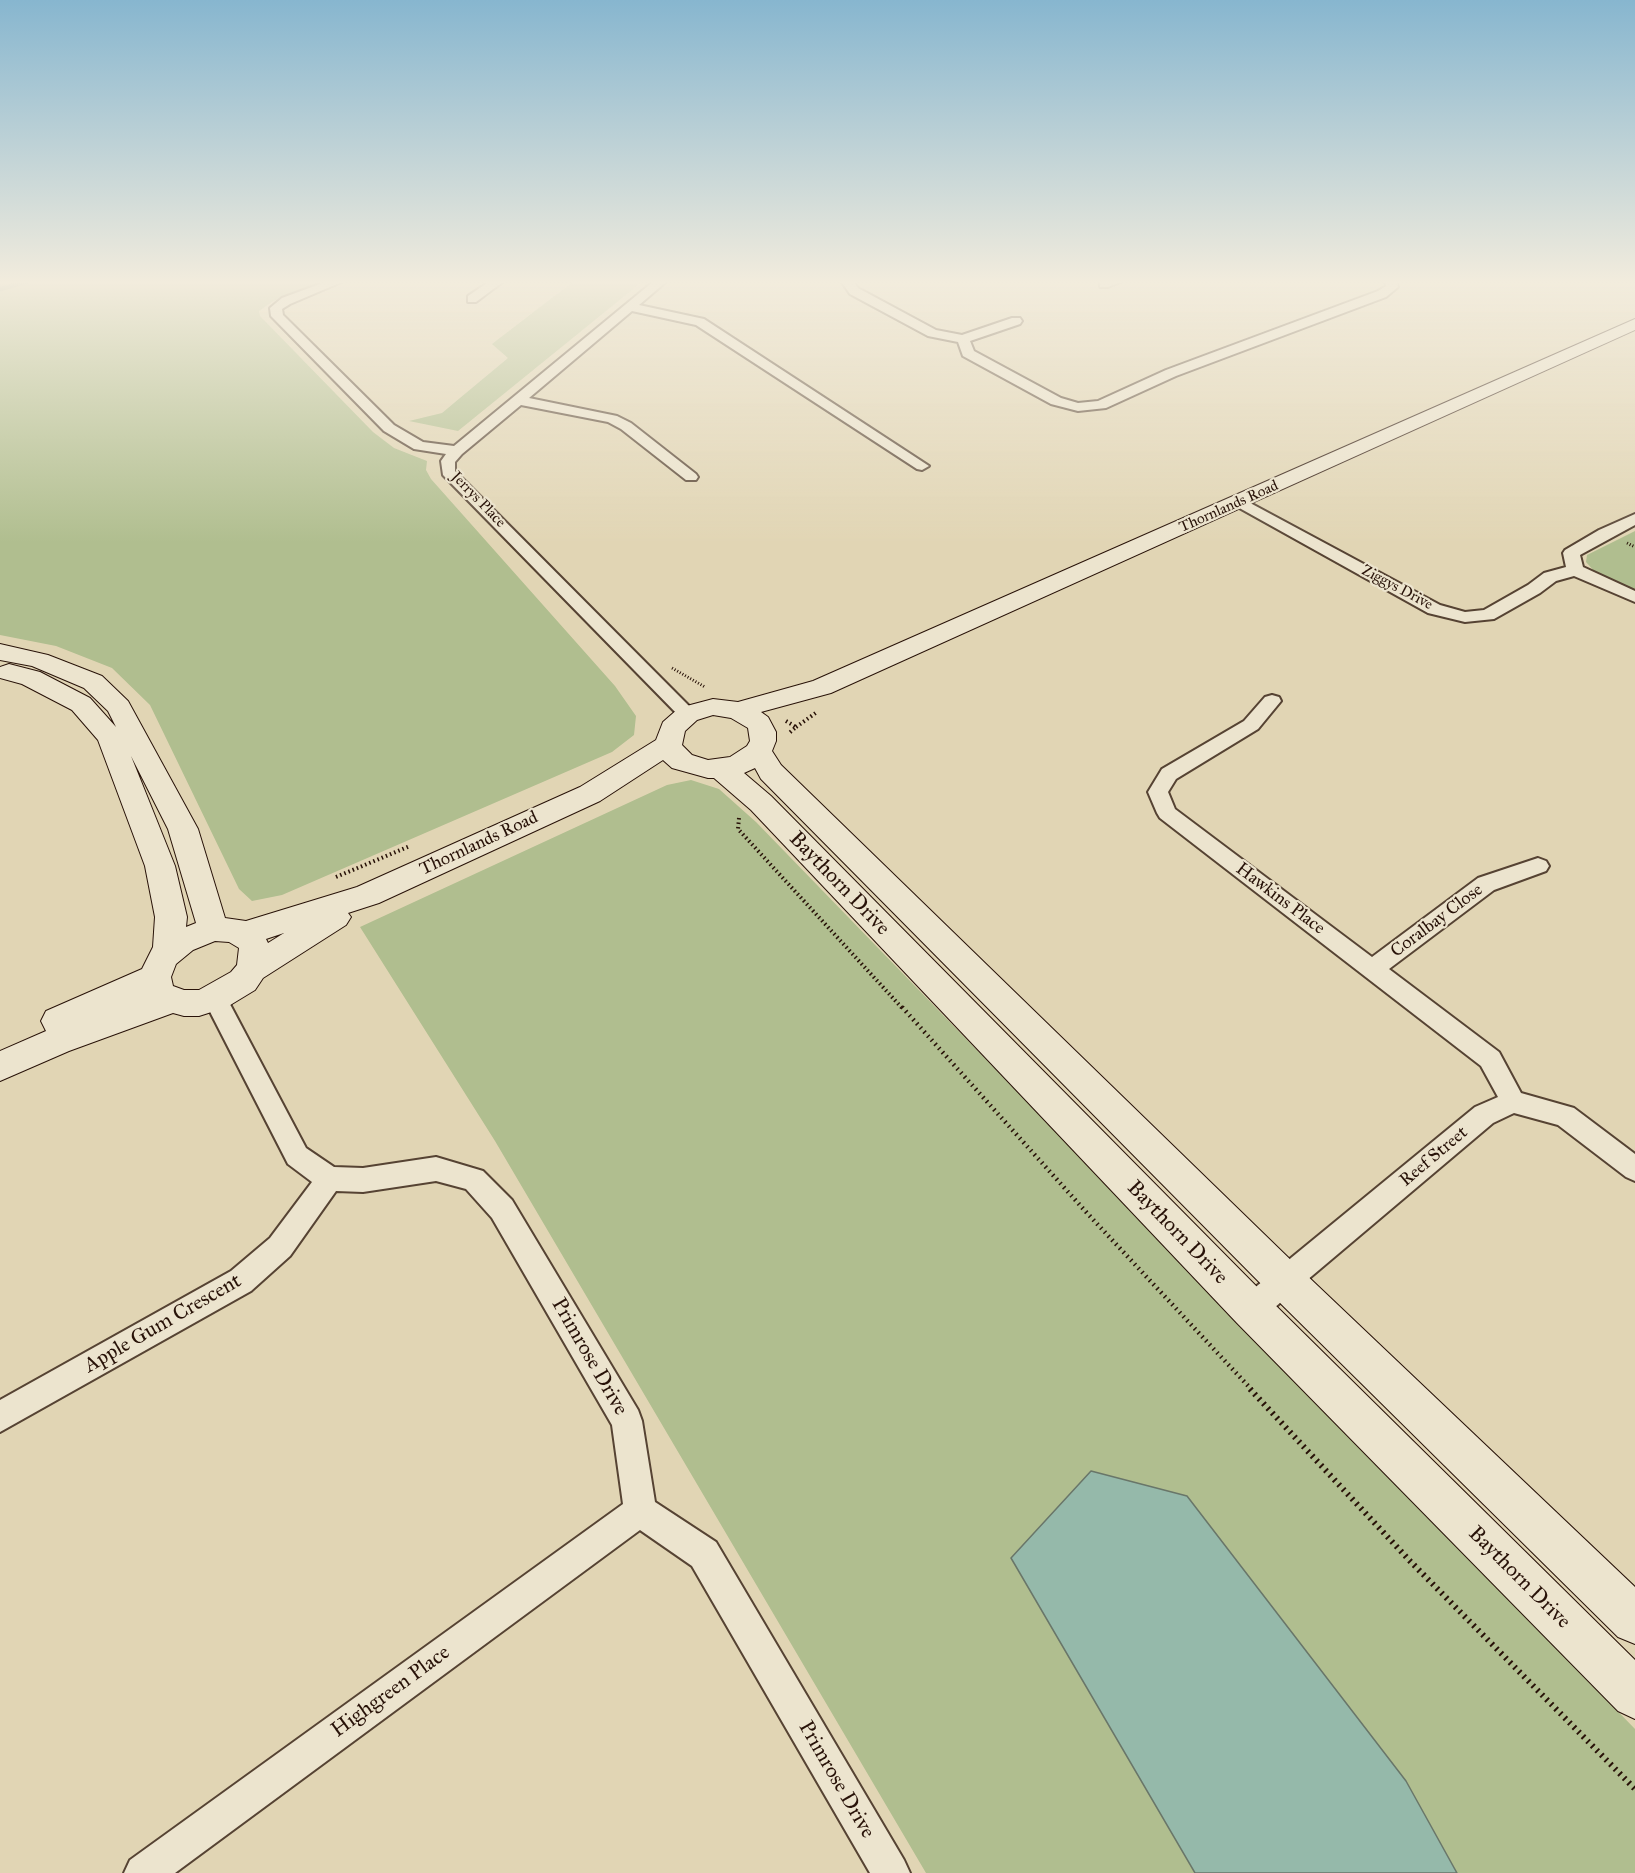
<!DOCTYPE html>
<style>
body{margin:0}
canvas{display:block;background:#e1d5b4}
</style>
<canvas width="1635" height="1873"></canvas>
<script>
const ctx = document.querySelector('canvas').getContext('2d');
ctx.lineJoin = 'round';
function paint(path, color) { ctx.fillStyle = color; ctx.fill(path, 'evenodd'); }
const toPath = rows => new Path2D(rows.map(r => 'M' + r).join(''));
function stroke(path, color, width, dash) { ctx.strokeStyle = color; ctx.lineWidth = width; ctx.lineCap = dash ? 'butt' : 'round'; ctx.setLineDash(dash || []); ctx.stroke(path); }
function label(font, color, halo, rows, align = 'center') {
  ctx.font = font + ' "IM FELL Great Primer",serif'; ctx.lineWidth = 4.5; ctx.setLineDash([]); ctx.textBaseline = 'middle'; ctx.strokeStyle = halo; ctx.fillStyle = color; for (const [text, x, y, turn = 0] of rows) {
    ctx.save(); ctx.translate(x, y); ctx.rotate((+turn || 0) * Math.PI / 180); ctx.textAlign = isNaN(turn) ? turn : align; if (halo) ctx.strokeText(text, 0, 0); ctx.fillText(text, 0, 0); ctx.restore();
  }
}
paint(toPath([
 [0,281,325,281,273,301,259,311,260,316,373,432,394,448,427,461,426,470,431,479,615,686,636,716,634,735,612,752,282,895,252,901,239,889,150,705,112,668,56,646,0,635],
 [574,281,643,281,458,431,409,421,442,413,508,358,492,344],
 [1635,531,1635,590,1595,572,1586,562,1587,555],
 [691,780,719,789,756,822,1635,1729,1635,1873,1457,1873,1406,1781,1012,1559,1195,1873,926,1873,495,1141,360,927,667,785]
]), '#b0be8f');
const water = toPath([
 [1091,1471,1187,1496,1406,1781,1457,1873,1195,1873,1011,1558,1091,1471]
]);
paint(water, '#95b9aa');
stroke(water, '#697669', 1.5);
stroke(toPath([
 [0,289,29,281]
]), '#697669', 4.5);
const street = toPath([
 [328,281,344,281,290,304,282,309,283,315,394,425,423,442,454,446,654,281,667,281,639,305,704,319,929,466,922,470,917,469,696,325,632,311,529,398,617,416,631,423,696,474,698,477,696,480,686,480,621,429,608,422,521,405,462,454,455,462,455,471,697,714,695,718,681,718,443,475,441,461,446,454,414,449,384,431,271,316,270,308,282,298,328,281],
 [490,281,504,281,476,302,468,302,468,296,490,281],
 [841,281,853,281,858,288,936,330,962,335,1012,318,1020,318,1022,321,1020,324,970,341,974,351,1061,398,1078,403,1098,401,1166,370,1378,291,1386,286,1385,281,1397,281,1398,287,1386,297,1176,376,1106,408,1078,411,1051,404,963,356,958,342,928,336,850,294,841,281],
 [1105,281,1123,281,1108,287,1100,287,1100,283,1105,281],
 [1239,497,1440,605,1465,612,1484,610,1528,585,1544,573,1566,567,1563,553,1565,550,1599,530,1635,514,1635,525,1580,555,1583,567,1635,591,1635,602,1574,576,1556,581,1540,593,1494,619,1465,622,1428,613,1234,505,1231,502,1234,499,1239,497],
 [1272,695,1279,697,1281,701,1258,729,1176,779,1168,792,1175,809,1372,957,1478,878,1538,858,1546,861,1549,866,1546,871,1494,890,1389,969,1499,1052,1521,1093,1574,1108,1635,1154,1635,1181,1626,1177,1558,1125,1514,1113,1493,1123,1261,1319,1251,1323,1241,1319,1237,1309,1241,1299,1475,1107,1498,1097,1481,1066,1160,818,1157,813,1148,792,1162,769,1244,721,1265,697,1272,695],
 [215,989,223,991,306,1148,334,1167,363,1168,436,1157,483,1171,512,1200,638,1410,642,1421,655,1502,716,1542,904,1860,910,1873,870,1873,692,1566,640,1530,175,1873,124,1873,130,1860,623,1504,612,1425,492,1218,466,1189,436,1181,363,1192,336,1191,290,1256,251,1291,0,1432,0,1400,231,1271,270,1238,312,1182,288,1164,203,998,207,991,215,989]
]);
const secondary = toPath([
 [1635,319,1635,330,831,693,761,712,768,717,776,732,776,741,772,751,781,765,1299,1268,1635,1587,1635,1644,1618,1637,1271,1294,761,779,755,768,744,773,771,796,1265,1295,1635,1660,1635,1719,1618,1711,1237,1323,751,810,714,778,708,778,672,768,663,760,600,801,379,903,348,913,351,917,346,925,263,978,255,990,227,1007,199,1016,184,1016,173,1013,69,1051,0,1081,0,1051,46,1031,41,1021,46,1011,142,969,153,947,155,917,145,866,98,740,72,710,22,684,0,678,0,667,9,664,40,672,90,698,116,727,108,711,84,688,32,666,0,660,0,644,48,655,102,676,128,701,198,829,225,918,246,921,357,887,580,787,656,740,663,722,679,708,713,699,738,702,813,681,1635,319],
 [713,715,731,718,748,728,750,741,747,746,730,757,708,760,692,755,682,745,685,731,697,720,713,715],
 [131,756,168,829,196,923,186,927,187,917,175,866,131,756],
 [284,933,268,943,266,939,284,933],
 [215,941,229,942,239,948,237,965,231,972,199,990,184,990,173,986,171,977,176,964,193,950,215,941]
]);
stroke(street, '#564333', 4);
stroke(secondary, '#281208', 2);
stroke(toPath([
 [1627,543,1635,547],
 [672,668,705,687]
]), '#281208', 3, [1, 2]);
stroke(toPath([
 [786,721,796,727,788,734],
 [796,727,817,712],
 [739,818,738,829,903,1009],
 [336,877,410,846]
]), '#281208', 4, [1.5, 3]);
stroke(toPath([
 [902,1007,1087,1213,1252,1390]
]), '#281208', 4.5, [1.5, 4]);
stroke(toPath([
 [1250,1389,1410,1561,1635,1789]
]), '#281208', 6, [2, 4.5]);
paint(street, '#ece4ce');
paint(secondary, '#ece4ce');
const sky = ctx.createLinearGradient(0, 0, 0, 543);
sky.addColorStop(0, '#87b6cf');
sky.addColorStop(0.52, '#f2ecdd');
sky.addColorStop(1, '#f2ecdd00');
ctx.fillStyle = sky;
ctx.fillRect(0, 0, 1635, 543);
label('15px', '#281208', '#ece4ce', [
 ["Jerrys Place",478,500,46],
 ["Thornlands Road",1229,507,-24],
 ["Ziggys Drive",1397,588,28]
]);
label('18px', '#281208', '#ece4ce', [
 ["Thornlands Road",479,844,-25],
 ["Hawkins Place",1280,899,37],
 ["Coralbay Close",1437,921,-37],
 ["Reef Street",1434,1157,-40]
]);
label('21px', '#281208', '#ece4ce', [
 ["Baythorn Drive",839,884,46],
 ["Baythorn Drive",1177,1233,46],
 ["Apple Gum Crescent",163,1324,-30],
 ["Primrose Drive",589,1357,60],
 ["Baythorn Drive",1519,1578,45],
 ["Highgreen Place",391,1692,-36],
 ["Primrose Drive",836,1780,60]
]);
</script>
